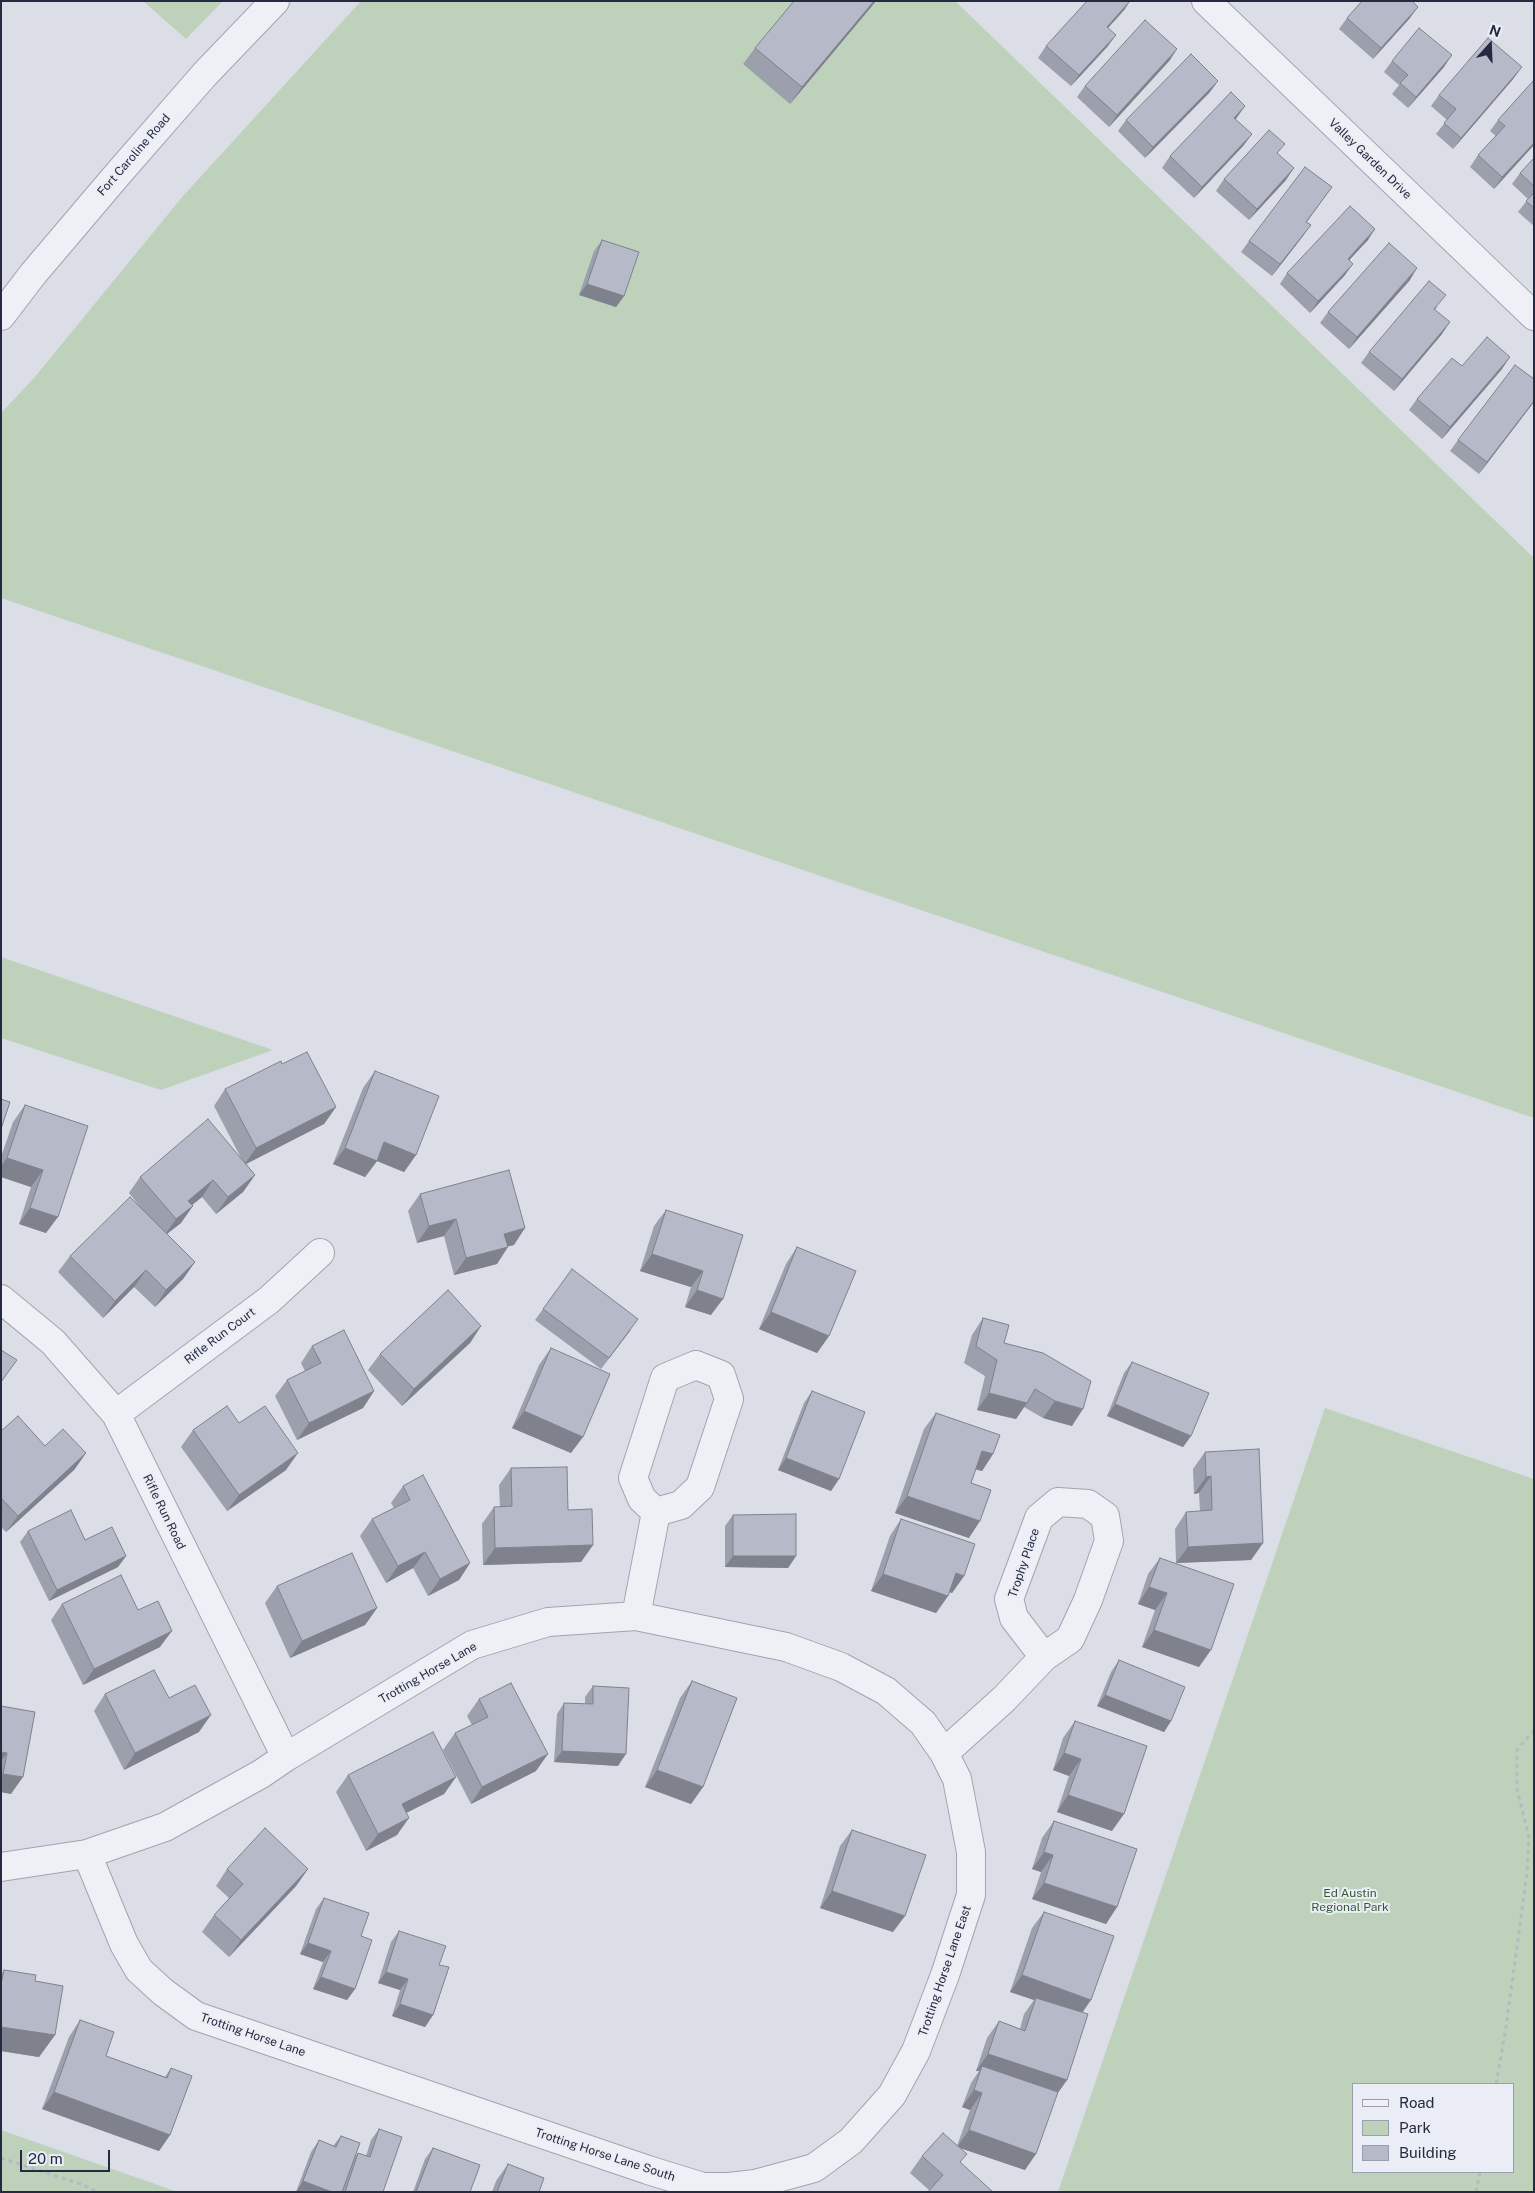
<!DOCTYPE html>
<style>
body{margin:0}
#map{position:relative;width:1535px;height:2193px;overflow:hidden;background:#dbdee7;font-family:"Public Sans",sans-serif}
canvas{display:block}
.frame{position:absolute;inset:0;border:2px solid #242a3f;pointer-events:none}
.legend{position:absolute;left:1352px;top:2083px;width:162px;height:90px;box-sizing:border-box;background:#eaedf5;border:1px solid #9b9fac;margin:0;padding:6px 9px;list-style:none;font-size:15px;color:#242a3f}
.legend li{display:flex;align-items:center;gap:10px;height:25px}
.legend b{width:25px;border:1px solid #9b9fac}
.north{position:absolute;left:1465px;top:20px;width:50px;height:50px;-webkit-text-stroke:4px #eaedf5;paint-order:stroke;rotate:20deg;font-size:14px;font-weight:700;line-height:20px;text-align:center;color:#242a3f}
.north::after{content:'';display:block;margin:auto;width:18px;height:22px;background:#242a3f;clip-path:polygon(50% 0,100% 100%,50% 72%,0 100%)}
.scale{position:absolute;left:20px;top:2150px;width:90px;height:22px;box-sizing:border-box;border:2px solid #242a3f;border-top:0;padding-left:6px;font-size:15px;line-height:18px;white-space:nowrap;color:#242a3f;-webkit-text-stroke:4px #eaedf5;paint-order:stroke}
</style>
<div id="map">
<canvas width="1535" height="2193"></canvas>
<div class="frame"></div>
<ul class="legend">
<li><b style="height:6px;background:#eef0f5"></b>Road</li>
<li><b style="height:14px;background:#bed2bb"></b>Park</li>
<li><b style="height:14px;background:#b5b9c8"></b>Building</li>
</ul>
<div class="north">N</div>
<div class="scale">20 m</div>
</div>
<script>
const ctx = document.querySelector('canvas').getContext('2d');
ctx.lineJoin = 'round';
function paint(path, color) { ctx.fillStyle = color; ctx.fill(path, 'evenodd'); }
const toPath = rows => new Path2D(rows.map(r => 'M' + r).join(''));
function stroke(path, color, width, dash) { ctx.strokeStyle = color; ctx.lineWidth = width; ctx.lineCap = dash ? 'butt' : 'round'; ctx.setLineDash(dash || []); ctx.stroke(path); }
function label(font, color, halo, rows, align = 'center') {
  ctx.font = font + ' "Public Sans",sans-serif'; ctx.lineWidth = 4; ctx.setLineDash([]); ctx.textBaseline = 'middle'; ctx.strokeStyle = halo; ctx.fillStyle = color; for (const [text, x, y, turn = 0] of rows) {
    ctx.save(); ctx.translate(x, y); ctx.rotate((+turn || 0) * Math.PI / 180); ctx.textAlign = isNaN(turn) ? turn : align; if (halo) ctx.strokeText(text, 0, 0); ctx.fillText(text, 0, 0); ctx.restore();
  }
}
paint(toPath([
 [143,1,223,1,186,39],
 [361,1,955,1,1534,558,1534,1118,1,598,1,413,34,378,183,196],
 [1,957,273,1050,161,1090,1,1038],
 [1325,1408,1534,1479,1534,2192,1058,2192],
 [1514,2084,1514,2172,1354,2172,1354,2084],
 [1,2130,178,2192,1,2192]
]), '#bed2bb');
const minor = toPath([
 [1206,1,1534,316],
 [1,316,33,274,117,175,205,74,275,1],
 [1,1299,53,1342,116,1414,286,1757],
 [696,1365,721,1375,729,1399,700,1487,681,1505,656,1512,642,1499,633,1478,665,1378,696,1365],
 [116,1414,269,1300,320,1253],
 [636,1616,656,1512],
 [944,1753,1004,1699,1044,1657,1070,1639,1088,1600,1109,1541,1105,1516,1088,1504,1058,1502,1039,1518,1009,1599,1014,1618,1044,1657],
 [1,1867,87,1854,165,1827,261,1774,286,1757,472,1645,548,1622,636,1616,786,1647,841,1667,886,1691,923,1723,944,1753,957,1779,971,1852,971,1895,945,1975,916,2051,892,2095,851,2141,814,2168,755,2184,729,2187,703,2187,648,2170,196,2016,163,1992,139,1970,124,1944,87,1854]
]);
stroke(minor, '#a0a4b1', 30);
stroke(toPath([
 [1496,2084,1506,2027,1527,1873,1529,1837,1517,1789,1517,1750,1534,1730],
 [1,2158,81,2184,98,2192],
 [1476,2192,1480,2172]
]), '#b5b9c2', 3, [4, 4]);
stroke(minor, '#eef0f5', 28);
paint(toPath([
 [872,6,790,104,743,64,755,48],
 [1125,9,1108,28,1108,46,1071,86,1038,58,1046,46],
 [1347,18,1410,18,1373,59,1339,29],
 [1170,60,1109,127,1077,97,1085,86],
 [1392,61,1444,67,1408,108,1392,94,1399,85,1384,72],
 [1514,78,1453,149,1436,134,1447,120,1431,106,1439,95],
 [1534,81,1534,145,1494,189,1470,167,1478,155,1496,136,1490,131,1498,120],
 [1210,92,1145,158,1118,131,1126,120],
 [1245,106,1236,119,1244,145,1194,198,1162,168,1170,156],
 [1278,154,1286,180,1249,220,1216,191,1224,179],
 [1534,158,1534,226,1518,212,1528,199,1512,184,1520,173],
 [1332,187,1307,222,1303,236,1272,276,1241,252,1249,241],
 [602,240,624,296,616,307,579,295,594,251],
 [1368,240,1349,260,1345,275,1310,313,1280,284,1287,273],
 [1410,280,1349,349,1320,323,1328,312],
 [1438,306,1435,310,1442,334,1394,391,1361,363,1369,352],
 [1462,366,1502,369,1442,439,1409,410,1417,399],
 [1534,379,1534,402,1479,474,1450,451,1458,440],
 [282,1064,336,1107,324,1124,246,1164,255,1175,243,1192,216,1214,202,1197,192,1205,181,1223,167,1234,195,1262,183,1279,155,1307,134,1287,103,1318,58,1272,70,1256,140,1207,129,1193,140,1177,241,1158,214,1106,225,1089],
 [375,1071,416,1155,404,1172,377,1161,365,1177,333,1164,363,1088],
 [25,1105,88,1126,46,1233,19,1224,31,1187,1,1177,1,1157,13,1122],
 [420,1194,514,1245,508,1246,497,1264,454,1275,444,1236,417,1243,408,1211],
 [666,1210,743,1235,711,1315,685,1307,691,1287,640,1271,654,1226],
 [797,1247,829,1336,817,1353,759,1329,786,1264],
 [543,1309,631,1330,601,1369,535,1320],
 [983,1318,1004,1343,1043,1353,1072,1426,1043,1418,1024,1407,1016,1419,977,1410,985,1376,964,1363,972,1335],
 [481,1326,470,1343,402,1406,368,1370,380,1354],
 [312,1346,374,1391,363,1408,297,1440,275,1396,287,1380,305,1371,301,1363],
 [551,1348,571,1453,512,1428,539,1365],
 [1132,1362,1191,1436,1183,1447,1107,1416,1124,1373],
 [812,1391,839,1479,831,1491,778,1470,804,1403],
 [936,1413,993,1454,982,1471,976,1469,971,1483,969,1538,895,1513,924,1429],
 [239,1423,286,1470,227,1511,181,1447,193,1430],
 [1,1431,45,1446,86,1453,74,1470,6,1532,1,1527],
 [1205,1452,1263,1543,1251,1560,1176,1563,1175,1529,1186,1512,1200,1511,1199,1493,1194,1494,1193,1469],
 [511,1468,568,1510,593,1545,581,1562,483,1565,482,1524,494,1507,500,1507,499,1485],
 [403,1486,470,1563,459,1580,428,1596,413,1568,386,1583,360,1536,372,1519,394,1508,391,1503],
 [733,1515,796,1556,788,1568,725,1567,725,1526],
 [901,1519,964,1576,952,1593,950,1592,948,1596,936,1613,871,1591,890,1536],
 [28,1531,85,1540,126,1556,118,1567,49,1601,20,1542],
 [1160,1558,1199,1667,1142,1647,1155,1610,1138,1604,1148,1574],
 [277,1586,377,1608,365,1625,290,1658,265,1603],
 [62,1604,160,1647,83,1685,51,1620],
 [1119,1660,1171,1721,1164,1732,1097,1706,1111,1672],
 [692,1681,703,1787,691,1804,645,1787,680,1698],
 [593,1686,618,1766,554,1762,557,1714,564,1703,585,1704,585,1697],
 [105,1694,169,1698,199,1732,124,1770,94,1711],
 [479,1699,536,1771,471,1804,443,1750,455,1733,472,1725,467,1716],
 [1,1706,11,1794,1,1792],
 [1075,1721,1112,1831,1057,1812,1069,1776,1053,1770,1063,1738],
 [348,1775,456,1777,444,1794,406,1813,397,1835,366,1851,336,1792],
 [1054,1821,1117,1907,1106,1924,1032,1899,1041,1872,1032,1869,1042,1838],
 [852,1830,893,1932,820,1908,840,1846],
 [227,1869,308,1869,296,1886,229,1957,202,1932,214,1915,229,1898,216,1886],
 [324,1898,361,1936,355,1989,347,2000,313,1989,323,1962,300,1954,316,1909],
 [1044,1912,1082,2012,1067,2080,1057,2094,1025,2170,960,2148,960,2163,929,2190,910,2173,922,2156,957,2146,970,2110,962,2107,971,2083,979,2071,976,2071,987,2038,999,2021,1020,2029,1024,2014,1034,2000,1010,1992,1032,1928],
 [399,1931,439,1965,433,2015,425,2027,392,2016,400,1990,378,1983,391,1942],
 [4,1970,35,1981,55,2035,39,2057,1,2051,1,1974],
 [80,2020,106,2056,165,2077,171,2068,170,2135,159,2151,42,2109,69,2037],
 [379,2129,383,2192,296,2192,311,2152,319,2140,333,2146,341,2136,354,2158,358,2153,366,2156,371,2140],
 [433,2148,470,2192,413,2192,425,2159],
 [508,2164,539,2192,492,2192,496,2181]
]), '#9c9fac');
paint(toPath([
 [874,1,876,1,872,6,790,104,802,87],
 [1130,1,1125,9,1099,38,1107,27],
 [1418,7,1410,18,1373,59,1381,48],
 [1116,35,1108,46,1071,86,1079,75],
 [1177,49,1170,60,1109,127,1117,115],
 [1452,55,1444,67,1408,108,1416,97],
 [1522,67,1514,78,1453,149,1461,138],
 [1218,81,1210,92,1145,158,1153,147],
 [1245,106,1237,117,1226,129,1234,118],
 [1252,134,1244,145,1194,198,1202,187],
 [1534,143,1534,145,1494,189,1502,177],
 [1294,168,1286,180,1249,220,1257,209],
 [1311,225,1303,236,1272,276,1280,264],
 [1375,229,1368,240,1340,270,1348,259],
 [1353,264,1345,275,1310,313,1318,301],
 [1417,268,1410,280,1349,349,1357,337],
 [587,284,624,296,616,307,579,295],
 [1450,322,1442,334,1394,391,1402,379],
 [1510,357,1502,369,1442,439,1450,427],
 [1534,401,1534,402,1479,474,1487,462],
 [336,1107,324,1124,244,1165,256,1148],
 [384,1142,416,1155,404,1172,377,1161,365,1177,333,1164,345,1148],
 [7,1158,43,1170,31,1187,1,1177,1,1166],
 [255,1175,243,1192,216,1214,228,1197],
 [213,1180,202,1197,176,1218,188,1201],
 [193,1206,181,1223,164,1236,176,1219],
 [30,1208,58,1217,46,1233,19,1224],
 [456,1219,444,1236,417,1243,429,1226],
 [525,1228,514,1245,493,1250,504,1234],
 [508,1247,497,1264,454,1275,466,1258],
 [652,1254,703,1271,691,1287,640,1271],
 [195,1262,183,1279,155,1307,166,1290],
 [146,1270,134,1287,103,1318,115,1301],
 [697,1290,723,1299,711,1315,685,1307],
 [771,1312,829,1336,817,1353,759,1329],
 [481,1326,470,1343,402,1406,414,1389],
 [374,1391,363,1408,297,1440,309,1423],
 [989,1393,1027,1403,1016,1419,977,1410],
 [1055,1401,1083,1409,1072,1426,1043,1418],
 [1115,1404,1191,1436,1183,1447,1107,1416],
 [524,1411,583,1437,571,1453,512,1428],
 [982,1451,993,1454,982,1471,970,1468],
 [86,1453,74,1470,6,1532,18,1516],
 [298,1453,286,1470,227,1511,239,1495],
 [786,1458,839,1479,831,1491,778,1470],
 [1211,1476,1199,1493,1194,1494,1206,1477],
 [907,1496,980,1521,969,1538,895,1513],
 [1263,1543,1251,1560,1176,1563,1188,1547],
 [593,1545,581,1562,483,1565,495,1548],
 [425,1552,413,1568,386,1583,398,1566],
 [126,1556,118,1567,49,1601,57,1590],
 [733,1556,796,1556,788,1568,725,1567],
 [470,1563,459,1580,428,1596,440,1579],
 [956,1573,964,1576,952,1593,944,1590],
 [883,1574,948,1596,936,1613,871,1591],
 [1149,1587,1167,1593,1155,1610,1138,1604],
 [377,1608,365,1625,290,1658,302,1641],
 [1154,1630,1211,1650,1199,1667,1142,1647],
 [172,1631,160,1647,83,1685,94,1669],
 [1105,1695,1171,1721,1164,1732,1097,1706],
 [211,1715,199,1732,124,1770,135,1753],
 [562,1751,626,1754,618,1766,554,1762],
 [1,1752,7,1753,1,1761],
 [1064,1753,1081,1759,1069,1776,1053,1770],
 [548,1754,536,1771,471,1804,482,1787],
 [657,1770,703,1787,691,1804,645,1787],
 [3,1774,23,1777,11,1794,1,1792,1,1776],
 [456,1777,444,1794,390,1821,402,1804],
 [1068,1795,1124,1814,1112,1831,1057,1812],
 [409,1818,397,1835,366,1851,378,1834],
 [1044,1852,1053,1855,1041,1872,1032,1869],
 [308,1869,296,1886,229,1957,241,1940],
 [1044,1883,1117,1907,1106,1924,1032,1899],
 [832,1891,905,1916,893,1932,820,1908],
 [308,1943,331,1951,323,1962,300,1954],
 [386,1972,408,1979,400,1990,378,1983],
 [1022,1975,1091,2000,1080,2016,1036,1998,1034,2000,1010,1992],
 [321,1977,355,1989,347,2000,313,1989],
 [400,2004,433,2015,425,2027,392,2016],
 [1,2027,55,2035,39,2057,1,2051],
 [988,2054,1067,2080,1055,2097,982,2066,979,2071,976,2071],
 [974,2090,982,2093,970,2110,962,2107],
 [54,2092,170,2135,159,2151,42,2109],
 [969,2130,1036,2154,1025,2170,957,2147],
 [303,2181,332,2192,296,2192]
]), '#7f828c');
const building = toPath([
 [794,1,874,1,802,87,755,48,794,1],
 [1087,1,1130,1,1107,27,1116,35,1079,75,1046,46,1087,1],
 [1362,1,1412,1,1418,7,1381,48,1347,18,1362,1],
 [1145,20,1177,49,1117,115,1085,86,1145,20],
 [1419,28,1452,55,1416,97,1400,83,1408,75,1392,61,1419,28],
 [1488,38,1522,67,1461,138,1444,123,1456,109,1439,95,1488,38],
 [1191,54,1218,81,1153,147,1126,120,1191,54],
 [1533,81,1534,81,1534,143,1502,177,1478,155,1505,126,1498,120,1533,81],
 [1231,92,1245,106,1234,118,1252,134,1202,187,1170,156,1231,92],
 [1269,130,1285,144,1277,153,1294,168,1257,209,1224,179,1269,130],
 [1534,158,1534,186,1520,173,1534,158],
 [1305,167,1332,187,1306,222,1311,225,1280,264,1249,241,1305,167],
 [1534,193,1534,208,1526,201,1534,193],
 [1350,206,1375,229,1348,259,1353,264,1318,301,1287,273,1350,206],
 [602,240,639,252,624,296,587,284,602,240],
 [1389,243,1417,268,1357,337,1328,312,1389,243],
 [1429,281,1446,295,1434,309,1450,322,1402,379,1369,352,1429,281],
 [1487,337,1510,357,1450,427,1417,399,1452,358,1462,366,1487,337],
 [1515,365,1534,379,1534,401,1487,462,1458,440,1515,365],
 [307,1052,336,1107,256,1148,225,1089,281,1061,282,1064,307,1052],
 [375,1071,439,1096,416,1155,384,1142,377,1161,345,1148,375,1071],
 [1,1099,10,1102,1,1129,1,1099],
 [25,1105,88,1126,58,1217,30,1208,43,1170,7,1158,25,1105],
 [208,1119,255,1175,228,1197,213,1180,188,1201,193,1206,176,1219,140,1177,208,1119],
 [509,1170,525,1228,504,1234,508,1247,466,1258,456,1219,429,1226,420,1194,509,1170],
 [130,1197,195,1262,166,1290,146,1270,115,1301,70,1256,130,1197],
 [666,1210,743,1235,723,1299,697,1290,703,1271,652,1254,666,1210],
 [797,1247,856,1271,829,1336,771,1312,797,1247],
 [572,1269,638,1319,609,1358,543,1309,572,1269],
 [448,1290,481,1326,414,1389,380,1354,448,1290],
 [983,1318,1009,1325,1004,1343,1043,1353,1091,1381,1083,1409,1055,1401,1035,1389,1027,1403,989,1393,997,1360,976,1346,983,1318],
 [344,1330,374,1391,309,1423,287,1380,321,1363,312,1346,344,1330],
 [551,1348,610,1374,583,1437,524,1411,551,1348],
 [1,1350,17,1360,1,1382,1,1350],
 [1132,1362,1209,1393,1191,1436,1115,1404,1132,1362],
 [812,1391,865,1412,839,1479,786,1458,812,1391],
 [227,1406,239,1423,265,1406,298,1453,239,1495,193,1430,227,1406],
 [936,1413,1000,1435,993,1454,982,1451,971,1483,991,1490,980,1521,907,1496,936,1413],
 [18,1416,45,1446,63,1429,86,1453,18,1516,1,1498,1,1431,18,1416],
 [1259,1449,1263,1543,1188,1547,1186,1512,1212,1510,1211,1476,1206,1477,1205,1452,1259,1449],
 [567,1467,568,1510,592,1509,593,1545,495,1548,494,1507,512,1506,511,1468,567,1467],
 [423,1475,470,1563,440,1579,425,1552,398,1566,372,1519,410,1500,403,1486,423,1475],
 [71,1510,85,1540,112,1527,126,1556,57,1590,28,1531,71,1510],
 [796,1514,796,1556,733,1556,733,1515,796,1514],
 [901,1519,975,1544,964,1576,956,1573,948,1596,883,1574,901,1519],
 [352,1553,377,1608,302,1641,277,1586,352,1553],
 [1160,1558,1234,1584,1211,1650,1154,1630,1167,1593,1149,1587,1160,1558],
 [121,1575,138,1610,158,1601,172,1631,94,1669,62,1604,121,1575],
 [1119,1660,1185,1687,1171,1721,1105,1695,1119,1660],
 [154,1670,169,1698,195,1685,211,1715,135,1753,105,1694,154,1670],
 [692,1681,737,1698,703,1787,657,1770,692,1681],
 [511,1683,548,1754,482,1787,455,1733,488,1717,479,1699,511,1683],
 [593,1686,629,1688,626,1754,562,1751,564,1703,593,1704,593,1686],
 [1,1706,35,1712,23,1777,3,1774,7,1753,1,1752,1,1706],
 [1075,1721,1147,1746,1124,1814,1068,1795,1081,1759,1064,1753,1075,1721],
 [433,1732,456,1777,402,1804,409,1818,378,1834,348,1775,433,1732],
 [1054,1821,1137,1849,1117,1907,1044,1883,1053,1855,1044,1852,1054,1821],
 [265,1828,308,1869,241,1940,214,1915,243,1884,227,1869,265,1828],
 [852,1830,926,1855,905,1916,832,1891,852,1830],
 [324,1898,369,1913,361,1936,372,1940,355,1989,321,1977,331,1951,308,1943,324,1898],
 [1044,1912,1114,1936,1091,2000,1022,1975,1044,1912],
 [399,1931,446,1946,439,1965,449,1967,433,2015,400,2004,408,1979,386,1972,399,1931],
 [4,1970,36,1975,35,1981,63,1986,55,2035,1,2027,1,1980,2,1980,4,1970],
 [1036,1998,1088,2014,1067,2080,988,2054,999,2021,1025,2031,1036,1998],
 [80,2020,114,2032,106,2056,167,2078,171,2068,192,2076,170,2135,54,2092,80,2020],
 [982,2066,1058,2092,1036,2154,969,2130,982,2093,974,2090,982,2066],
 [379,2129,402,2137,383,2192,345,2192,358,2153,370,2157,379,2129],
 [943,2133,967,2154,960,2162,993,2192,928,2192,943,2175,922,2156,943,2133],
 [341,2136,360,2143,342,2192,332,2192,303,2181,319,2140,336,2147,341,2136],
 [433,2148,480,2165,470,2192,416,2192,433,2148],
 [508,2164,544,2178,539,2192,497,2192,508,2164]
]);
paint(building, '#b5b9c8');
stroke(building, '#7f828c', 1);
label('12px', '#242a3f', '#eaedf5', [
 ["Fort Caroline Road",134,155,-49],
 ["Valley Garden Drive",1370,159,44],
 ["Rifle Run Court",220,1336,-37],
 ["Rifle Run Road",164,1512,64],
 ["Trophy Place",1024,1563,-71],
 ["Trotting Horse Lane",428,1673,-30],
 ["Trotting Horse Lane East",945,1971,-71],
 ["Trotting Horse Lane",253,2035,19],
 ["Trotting Horse Lane South",605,2155,18]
]);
label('12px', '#325c2f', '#eaedf5', [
 ["Ed Austin",1350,1893],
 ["Regional Park",1350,1907]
]);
</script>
